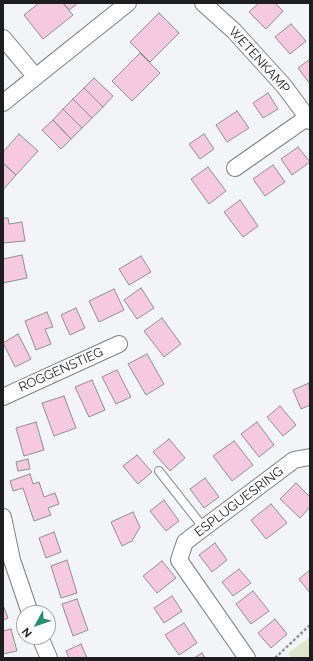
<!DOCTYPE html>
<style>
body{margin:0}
#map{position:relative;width:313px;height:661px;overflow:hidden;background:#f2f4f7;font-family:Raleway,sans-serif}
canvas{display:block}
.frame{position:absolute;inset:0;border:4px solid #1e1e20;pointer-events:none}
.north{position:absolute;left:16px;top:605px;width:40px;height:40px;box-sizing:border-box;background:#fff;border:1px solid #a5a5a6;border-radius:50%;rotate:230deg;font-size:11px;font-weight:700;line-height:16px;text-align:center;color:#1e1e20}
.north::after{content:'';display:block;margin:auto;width:14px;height:18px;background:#24906e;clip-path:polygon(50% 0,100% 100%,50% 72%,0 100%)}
</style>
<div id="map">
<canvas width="313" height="661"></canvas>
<div class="frame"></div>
<div class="north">N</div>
</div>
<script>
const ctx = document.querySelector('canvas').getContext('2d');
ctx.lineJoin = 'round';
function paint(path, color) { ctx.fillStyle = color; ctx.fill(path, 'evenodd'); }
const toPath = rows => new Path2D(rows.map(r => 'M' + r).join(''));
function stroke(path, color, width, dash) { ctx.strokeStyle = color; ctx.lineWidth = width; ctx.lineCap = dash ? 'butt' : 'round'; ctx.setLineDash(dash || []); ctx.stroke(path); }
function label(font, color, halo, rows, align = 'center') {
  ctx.font = font + ' Raleway,sans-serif'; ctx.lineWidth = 4; ctx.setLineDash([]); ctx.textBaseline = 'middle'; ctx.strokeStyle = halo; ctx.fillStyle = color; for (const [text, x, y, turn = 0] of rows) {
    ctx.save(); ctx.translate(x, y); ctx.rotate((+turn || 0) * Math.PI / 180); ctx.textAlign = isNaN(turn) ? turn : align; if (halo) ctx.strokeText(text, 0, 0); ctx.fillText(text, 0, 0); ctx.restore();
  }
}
paint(toPath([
 [310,637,310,657,292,658,288,653]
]), '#dee7ca');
const building = toPath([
 [39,3,63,3,73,15,43,39,24,15,39,3],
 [63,3,78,3,69,10,63,3],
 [259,3,275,3,283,11,266,29,249,12,259,3],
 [159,13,179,33,150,62,130,42,159,13],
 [291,24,306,41,290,54,275,37,291,24],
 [140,53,160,73,132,101,112,81,140,53],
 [310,59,310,84,298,68,310,59],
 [94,78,113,96,103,107,84,88,94,78],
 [84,88,103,107,92,118,73,99,84,88],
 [268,93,278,109,263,118,253,103,268,93],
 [73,99,92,118,82,128,63,109,73,99],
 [63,109,82,128,71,139,53,120,63,109],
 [237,111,249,128,227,142,216,125,237,111],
 [53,120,71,139,61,149,42,130,53,120],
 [19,134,38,151,16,175,3,163,3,152,19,134],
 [204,134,214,149,200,159,189,144,204,134],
 [298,147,310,162,292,175,281,159,298,147],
 [3,163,16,175,3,190,3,163],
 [273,165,285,182,265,196,253,179,273,165],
 [208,167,226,191,209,204,191,179,208,167],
 [240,200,258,226,243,237,224,212,240,200],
 [3,218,8,218,9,224,22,222,25,241,3,243,3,218],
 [22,255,27,278,3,283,3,259,22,255],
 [141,256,151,272,129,285,119,269,141,256],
 [141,288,154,308,137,319,124,300,141,288],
 [114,289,124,310,99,322,89,301,114,289],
 [76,308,85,328,70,335,61,315,76,308],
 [47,312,53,327,45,329,51,344,36,350,25,321,47,312],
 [162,318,181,344,164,357,144,331,162,318],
 [18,334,31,359,15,367,3,343,18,334],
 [147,354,164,384,146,395,128,364,147,354],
 [117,370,131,397,116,404,102,377,117,370],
 [92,380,105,410,89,417,75,387,92,380],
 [309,383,310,405,301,409,293,390,309,383],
 [64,396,76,428,54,436,42,403,64,396],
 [280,406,296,425,283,436,267,417,280,406],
 [36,422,44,450,24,456,16,428,36,422],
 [257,422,274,445,259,457,241,434,257,422],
 [169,439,185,458,170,471,153,452,169,439],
 [234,441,253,465,232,481,213,456,234,441],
 [137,455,152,472,138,484,123,466,137,455],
 [28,459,30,469,18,471,16,462,28,459],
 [30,474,33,484,39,482,44,497,55,493,59,504,48,508,51,515,34,521,23,488,13,491,10,481,30,474],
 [205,478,219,497,204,508,190,489,205,478],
 [296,483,310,497,310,507,300,518,280,499,296,483],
 [164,500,179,521,166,531,150,511,164,500],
 [271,504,287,523,266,539,251,520,271,504],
 [133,512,140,527,132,541,122,546,111,522,133,512],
 [54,532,61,552,46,558,39,538,54,532],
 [215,543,227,560,212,572,199,555,215,543],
 [67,560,77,593,61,598,51,566,67,560],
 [162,561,176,578,157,593,143,576,162,561],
 [239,569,251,583,233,596,222,582,239,569],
 [310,570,310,593,299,579,310,570],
 [253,591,269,611,251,624,236,604,253,591],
 [172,596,182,611,164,623,154,608,172,596],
 [77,599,88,630,73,636,62,604,77,599],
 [3,605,8,618,3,620,3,605],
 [275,619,287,634,271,648,258,633,275,619],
 [184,623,197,643,179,655,165,635,184,623],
 [11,629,17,651,3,654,3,631,11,629],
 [81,644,87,658,69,658,66,651,81,644],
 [202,653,205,658,194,658,202,653]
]);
paint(building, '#f5cade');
stroke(building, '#918e8f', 1);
const lane = toPath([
 [159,471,203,527]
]);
const street = toPath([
 [203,3,234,31,284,86,310,121],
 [3,38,35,76],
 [3,103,128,3],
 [235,168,308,117],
 [3,397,119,344],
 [3,517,12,560,30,613],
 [40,637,49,658],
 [247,658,179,560,185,542,294,460,310,457]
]);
stroke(lane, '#7e7f82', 10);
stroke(street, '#7e7f82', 18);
stroke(toPath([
 [275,658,310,625]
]), '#949598', 2.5, [3, 2]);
stroke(lane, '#fff', 8);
stroke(street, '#fff', 16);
label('13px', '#1e1e20', '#fff', [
 ["WETENKAMP",259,60,48],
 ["ROGGENSTIEG",61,370,-24],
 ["ESPLUGUESRING",239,502,-37]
]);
</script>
